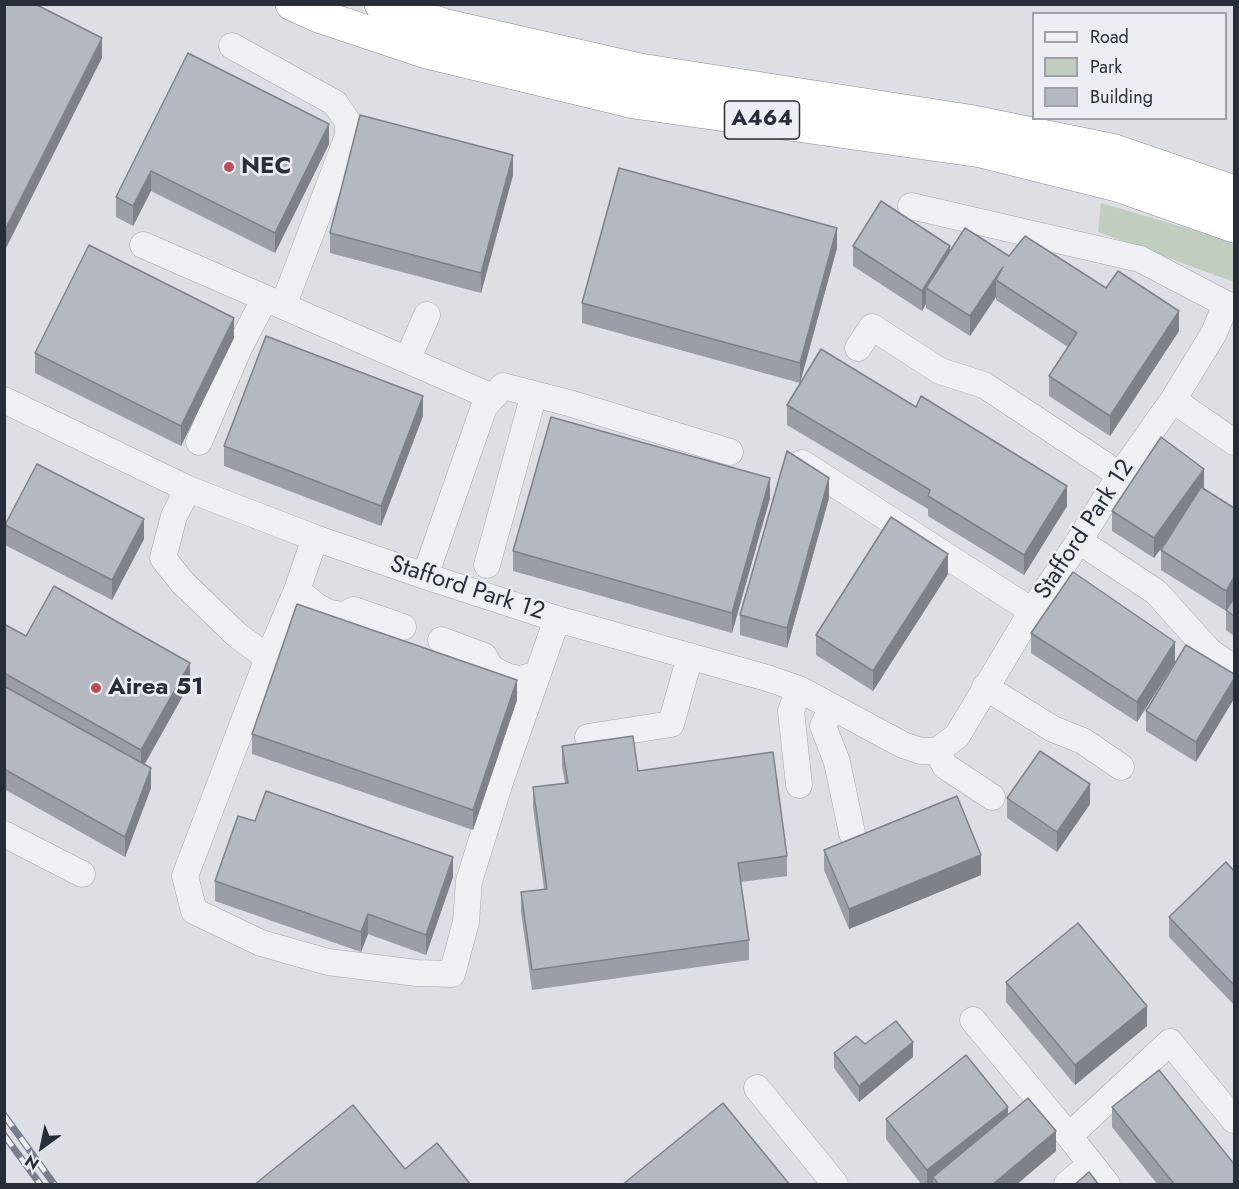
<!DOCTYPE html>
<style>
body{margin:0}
#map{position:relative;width:1239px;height:1189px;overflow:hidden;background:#dddfe5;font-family:Jost,sans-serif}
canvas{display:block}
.frame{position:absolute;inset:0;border:6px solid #282d3a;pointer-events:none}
.legend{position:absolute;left:1032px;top:12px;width:195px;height:108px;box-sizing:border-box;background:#eceef3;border:2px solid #9ea1a9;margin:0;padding:8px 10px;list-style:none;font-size:18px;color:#282d3a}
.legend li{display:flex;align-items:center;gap:12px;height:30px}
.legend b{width:30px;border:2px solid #9ea1a9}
.north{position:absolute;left:12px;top:1117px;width:60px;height:60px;-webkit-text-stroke:4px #eceef3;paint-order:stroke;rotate:213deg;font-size:16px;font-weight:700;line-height:24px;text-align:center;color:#282d3a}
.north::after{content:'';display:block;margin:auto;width:21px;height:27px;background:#282d3a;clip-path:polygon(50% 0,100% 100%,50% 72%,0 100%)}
</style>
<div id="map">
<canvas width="1239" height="1189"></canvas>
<div class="frame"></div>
<ul class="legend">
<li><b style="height:8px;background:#eff0f4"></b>Road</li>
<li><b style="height:16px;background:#c1cebf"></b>Park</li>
<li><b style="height:16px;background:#b4b8c1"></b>Building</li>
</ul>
<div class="north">N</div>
</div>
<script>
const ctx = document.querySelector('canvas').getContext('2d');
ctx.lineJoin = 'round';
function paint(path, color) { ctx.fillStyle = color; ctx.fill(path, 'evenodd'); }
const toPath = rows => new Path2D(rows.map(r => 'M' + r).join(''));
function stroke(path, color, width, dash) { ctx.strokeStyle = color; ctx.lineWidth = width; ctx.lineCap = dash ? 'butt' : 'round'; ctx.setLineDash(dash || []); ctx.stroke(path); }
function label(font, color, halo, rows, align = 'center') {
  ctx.font = font + ' Jost,sans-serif'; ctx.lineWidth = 5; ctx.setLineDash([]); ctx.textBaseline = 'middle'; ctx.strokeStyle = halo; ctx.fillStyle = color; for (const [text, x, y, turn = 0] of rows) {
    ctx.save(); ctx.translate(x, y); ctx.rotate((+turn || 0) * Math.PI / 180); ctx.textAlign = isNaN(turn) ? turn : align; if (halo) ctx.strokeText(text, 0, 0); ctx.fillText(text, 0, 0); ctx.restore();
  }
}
paint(toPath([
 [1101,203,1234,242,1234,282,1098,232]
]), '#c1cebf');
const minor = toPath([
 [232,46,335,103,348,122,348,136,283,306],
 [911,206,1140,259,1226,304,1234,306],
 [143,245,492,397],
 [858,348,872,327,940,371,984,385,1120,475],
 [407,360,427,315],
 [4,400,188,489,315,538,425,576,557,619,767,678,799,689,903,745,921,751,937,751,945,766,992,797],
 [1173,400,1234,442],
 [199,442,239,348,265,298],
 [802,463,1032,611],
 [188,489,174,516,163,558,182,582,237,635,268,658],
 [315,538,297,590,268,658,185,876,194,911,261,943,328,962,417,973,452,974,466,922,469,881,500,782,557,619],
 [1079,541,1156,592,1210,652,1234,668],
 [487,565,534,394],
 [425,576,484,407,503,386,569,403,730,452],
 [297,590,316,606,329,613,344,615,354,610,403,627],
 [441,640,484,656,490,667,498,672,509,677,520,679,538,674],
 [985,687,1053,729,1083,741,1121,767],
 [832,707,823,726,837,762,852,833],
 [588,737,671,724,690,656],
 [937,751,957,736,1032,611,1079,541,1120,475,1173,400,1214,333,1226,304],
 [799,785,791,711,799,689],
 [4,834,82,874],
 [973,1020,1069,1136],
 [757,1088,835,1184],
 [1067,1184,1091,1164],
 [1107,1184,1069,1136,1170,1042,1234,1120]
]);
const highway = toPath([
 [292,4,319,16,427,52,634,102,981,151,1117,185,1234,226],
 [381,4,443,25,640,70,968,121,1115,151,1234,192]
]);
stroke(minor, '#a3a6ae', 27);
stroke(highway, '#868c9a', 34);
stroke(minor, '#eff0f4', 26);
stroke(highway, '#fff', 33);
const rail = toPath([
 [4,1115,54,1184],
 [4,1135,40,1184]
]);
stroke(rail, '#787e8d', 7);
stroke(rail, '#eceef3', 4.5, [14]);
paint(toPath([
 [188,53,329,144,275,253,151,191,133,226,116,217,116,197],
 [513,175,481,293,330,253,330,233],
 [853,246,950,250,1009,256,1106,288,1179,331,1110,436,1049,396,1049,376,1068,347,996,300,996,297,970,336,926,308,926,304,922,311,853,266],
 [837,248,800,383,582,323,582,303],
 [234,338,181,446,35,373,35,353],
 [1234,356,1234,381,1233,379,1233,359],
 [787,405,916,407,1067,506,1024,575,928,516,928,509,787,425],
 [423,416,381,526,224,466,224,446],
 [1204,489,1234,598,1234,636,1226,630,1226,611,1161,570,1161,550,1173,532,1154,558,1112,531,1112,511],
 [770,498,732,633,513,571,513,551],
 [829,498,787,648,740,635,740,615],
 [5,525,144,539,112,600,5,545],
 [948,574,873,691,816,655,816,635],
 [4,624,26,636,190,683,145,764,151,788,125,857,4,789],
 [1031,633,1175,662,1137,722,1031,653],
 [1234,674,1196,762,1146,731,1146,711],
 [517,700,473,830,252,754,252,734],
 [562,746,638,771,787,856,787,876,741,882,749,940,749,960,532,990,521,912,521,892,544,889,533,807,533,787,565,783,562,766],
 [1007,798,1090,804,1057,852,1007,818],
 [255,821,453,877,426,955,368,934,361,952,215,901,215,881],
 [824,850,981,875,849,929,824,870],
 [1234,871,1234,1005,1169,937,1169,917],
 [1006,982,1147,1026,1075,1085,1006,1002],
 [865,1044,913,1057,859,1102,834,1068,834,1053],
 [1112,1107,1234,1185,1158,1185,1112,1127],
 [1008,1115,1056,1151,1016,1185,922,1185,886,1139,886,1119]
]), '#9b9ea6');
paint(toPath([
 [102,38,102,58,4,252,4,232],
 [329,124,329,144,275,253,275,233],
 [513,155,513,175,481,293,481,273],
 [151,171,151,191,133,226,133,206],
 [837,228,837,248,800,383,800,363],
 [950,246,950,266,926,288,926,304,922,311,922,291],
 [1003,267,996,280,996,297,970,336,970,316],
 [1179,311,1179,331,1110,436,1110,416],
 [234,318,234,338,181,446,181,426],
 [423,396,423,416,381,526,381,506],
 [1204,469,1204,489,1154,558,1154,538],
 [770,478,770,498,732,633,732,613],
 [829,478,829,498,787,648,787,628],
 [1067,486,1067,506,1024,575,1024,555],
 [144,519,144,539,112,600,112,580],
 [948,554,948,574,873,691,873,671],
 [1234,577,1234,597,1226,611,1226,591],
 [1175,642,1175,662,1137,722,1137,702],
 [190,663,190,683,141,770,141,750],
 [1234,679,1234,699,1196,762,1196,742],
 [517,680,517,700,473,830,473,810],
 [151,768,151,788,125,857,125,837],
 [1090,784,1090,804,1057,852,1057,832],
 [981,855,981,875,849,929,849,909],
 [453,857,453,877,426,955,426,935],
 [368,914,368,934,361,952,361,932],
 [1147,1006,1147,1026,1075,1085,1075,1065],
 [913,1042,913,1057,859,1102,859,1086],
 [1008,1107,1008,1127,933,1177,933,1185,927,1185,927,1170],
 [1056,1131,1056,1151,1016,1185,992,1185]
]), '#7e8187');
const building = toPath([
 [4,4,35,4,102,38,4,232,4,4],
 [188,53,329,124,275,233,151,171,133,206,116,197,188,53],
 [360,115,513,155,481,273,330,233,360,115],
 [619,168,837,228,800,363,582,303,619,168],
 [881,201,950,246,922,291,853,246,881,201],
 [965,228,1009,256,1025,236,1106,288,1118,271,1179,311,1110,416,1049,376,1077,333,996,280,1003,267,970,316,926,288,965,228],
 [89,245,234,318,181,426,35,353,89,245],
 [266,336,423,396,381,506,224,446,266,336],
 [821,349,916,407,921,396,1067,486,1024,555,928,496,930,490,787,405,821,349],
 [551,417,770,478,732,613,513,551,551,417],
 [1161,437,1204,469,1154,538,1112,511,1161,437],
 [787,451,829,478,787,628,740,615,787,451],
 [37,464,144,519,112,580,5,525,37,464],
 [1201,487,1234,508,1234,577,1226,591,1161,550,1201,487],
 [891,517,948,554,873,671,816,635,891,517],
 [1073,572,1175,642,1137,702,1031,633,1073,572],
 [54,586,190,663,141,750,4,673,4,624,26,636,54,586],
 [1234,598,1234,616,1226,610,1234,598],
 [297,604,517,680,473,810,252,734,297,604],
 [1186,645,1234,674,1234,679,1196,742,1146,711,1186,645],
 [4,686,151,768,125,837,4,769,4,686],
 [633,736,638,771,773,752,787,856,738,863,749,940,532,970,521,892,547,889,533,787,568,783,562,746,633,736],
 [1040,751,1090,784,1057,832,1007,798,1040,751],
 [266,791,453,857,426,935,368,914,361,932,215,881,238,816,255,821,266,791],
 [957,796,981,855,849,909,824,850,957,796],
 [1226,862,1234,871,1234,985,1169,917,1226,862],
 [1078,923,1147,1006,1075,1065,1006,982,1078,923],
 [896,1021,913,1042,859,1086,834,1053,856,1036,865,1044,896,1021],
 [966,1055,1008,1107,927,1170,886,1119,966,1055],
 [1159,1070,1234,1164,1234,1185,1175,1185,1112,1107,1159,1070],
 [1028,1098,1056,1131,992,1185,939,1185,933,1177,1028,1098],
 [723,1103,790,1185,622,1185,723,1103],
 [353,1105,405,1169,437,1143,471,1185,254,1185,353,1105],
 [1089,1172,1099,1185,1074,1185,1089,1172]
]);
paint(building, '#b4b8c1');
stroke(building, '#7e8187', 1.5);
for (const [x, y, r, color] of [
 [229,167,6,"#be4d57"],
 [96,688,6,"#be4d57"]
]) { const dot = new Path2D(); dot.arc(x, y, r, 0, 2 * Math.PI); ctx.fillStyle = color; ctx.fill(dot); stroke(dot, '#eceef3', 2); }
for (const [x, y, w] of [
 [762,120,75]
]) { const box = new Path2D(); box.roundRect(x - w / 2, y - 19, w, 38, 4.5); ctx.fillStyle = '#eceef3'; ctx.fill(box); stroke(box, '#282d3a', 1.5); }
label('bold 22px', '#282d3a', null, [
 ["A464",762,120]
]);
label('bold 24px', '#282d3a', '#eceef3', [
 ["NEC",241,167],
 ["Airea 51",108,688]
], 'left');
label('24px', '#282d3a', '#eceef3', [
 ["Stafford Park 12",1085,530,-57],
 ["Stafford Park 12",467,589,18]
]);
</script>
